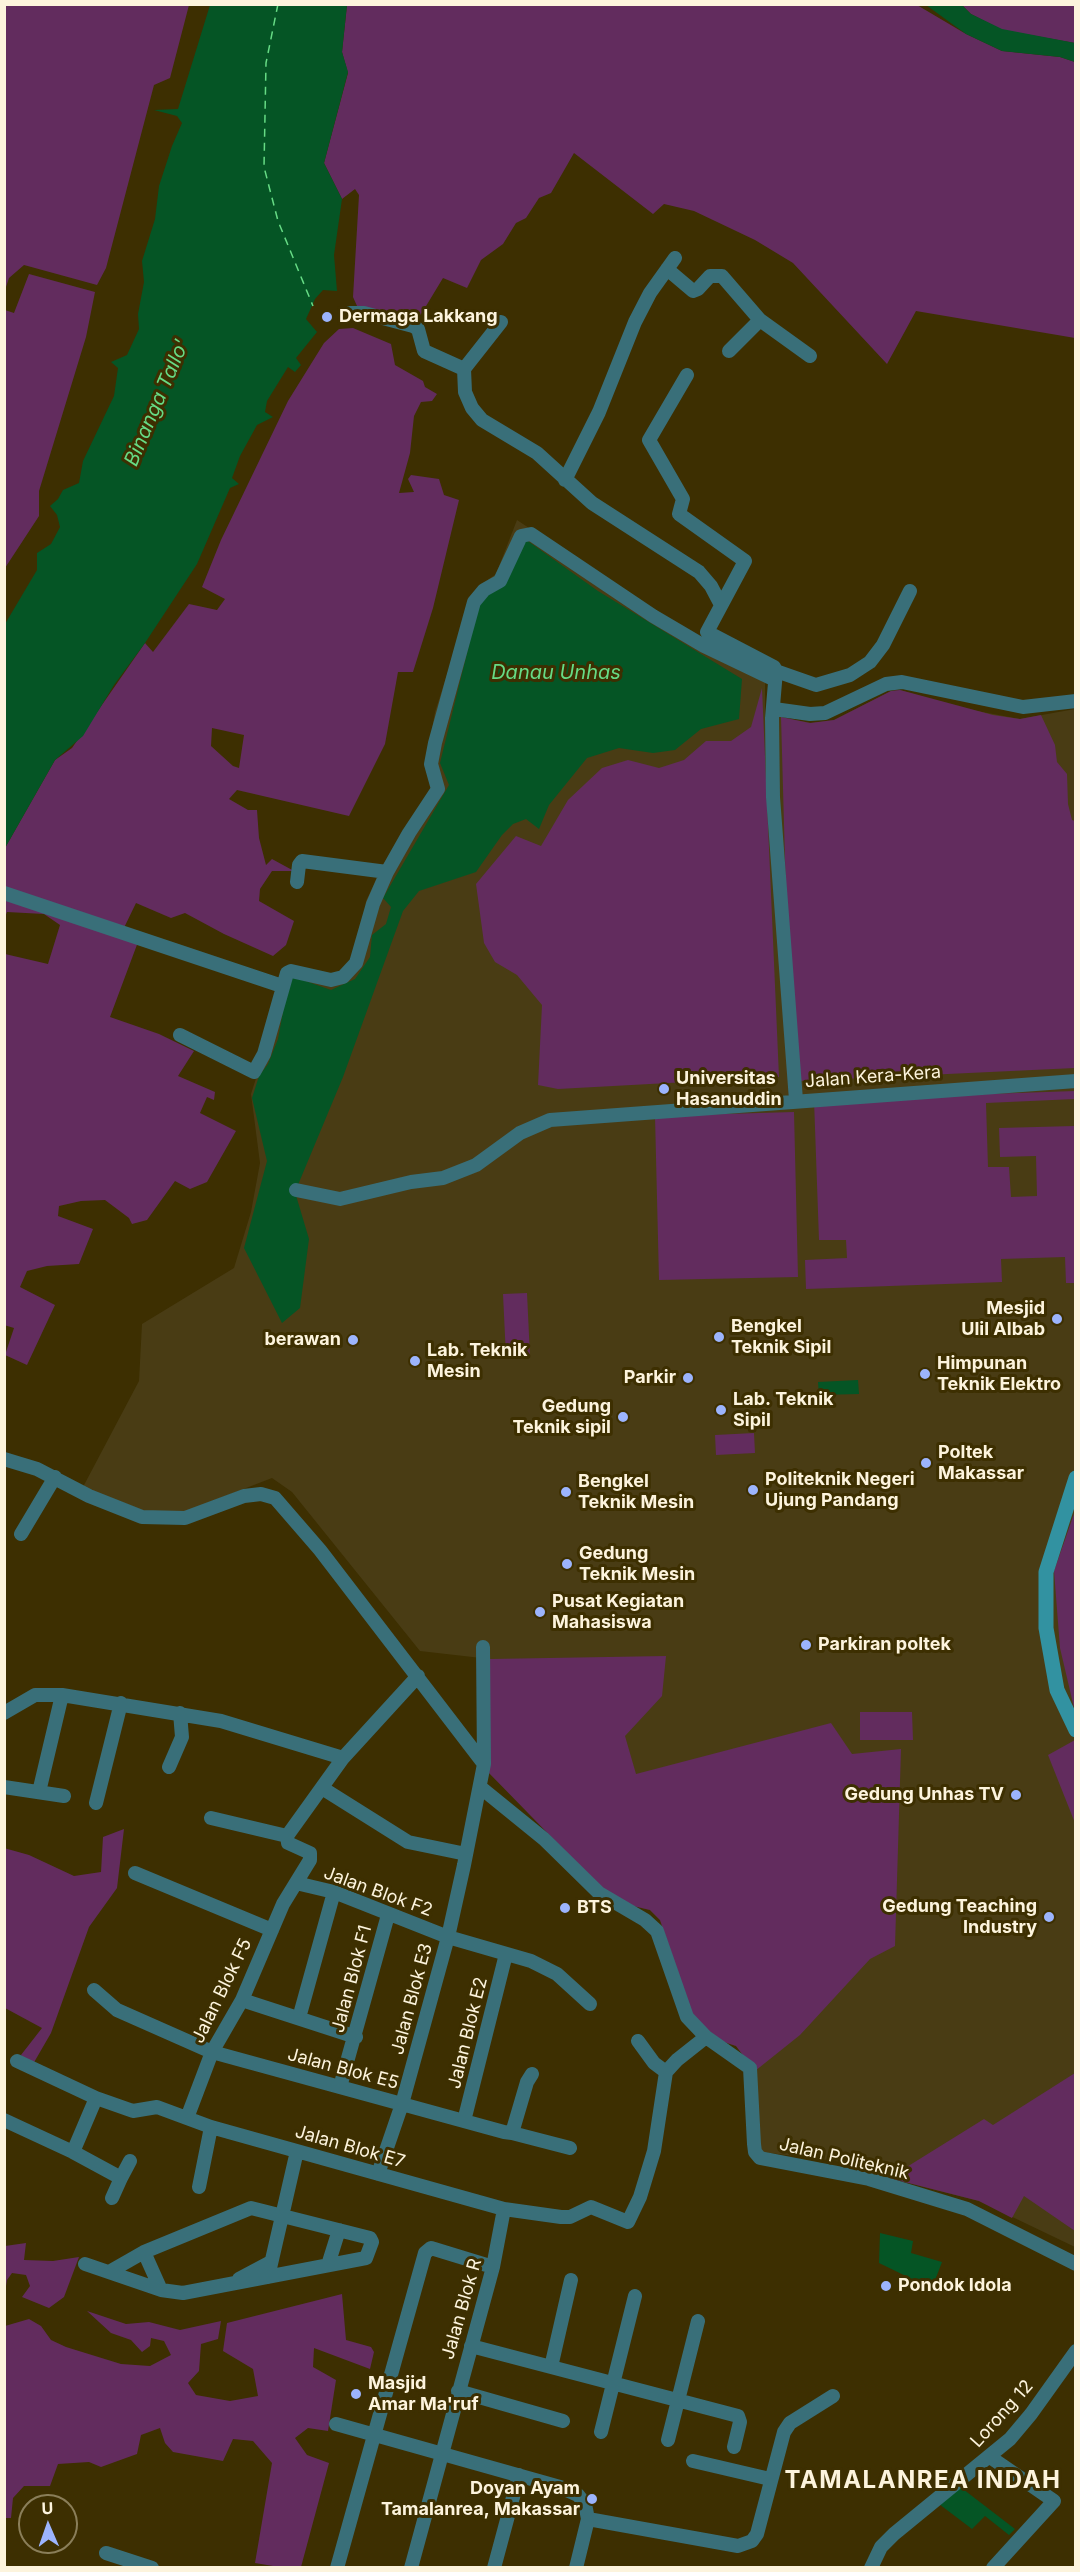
<!DOCTYPE html>
<style>
body{margin:0}
#map{position:relative;width:1080px;height:2572px;overflow:hidden;background:#3d2f01;font-family:Inter,sans-serif}
canvas{display:block}
.frame{position:absolute;inset:0;border:6px solid #fdf4dd;pointer-events:none}
.north{position:absolute;left:18px;top:2494px;width:60px;height:60px;box-sizing:border-box;background:#3d2f01;border:2px solid #8a7e59;border-radius:50%;rotate:358deg;font-size:16px;font-weight:700;line-height:24px;text-align:center;color:#fdf4dd}
.north::after{content:'';display:block;margin:auto;width:21px;height:27px;background:#9cb4fd;clip-path:polygon(50% 0,100% 100%,50% 72%,0 100%)}
</style>
<div id="map">
<canvas width="1080" height="2572"></canvas>
<div class="frame"></div>
<div class="north">U</div>
</div>
<script>
const ctx = document.querySelector('canvas').getContext('2d');
ctx.lineJoin = 'round';
function paint(path, color) { ctx.fillStyle = color; ctx.fill(path, 'evenodd'); }
const toPath = rows => new Path2D(rows.map(r => 'M' + r).join(''));
function stroke(path, color, width, dash) { ctx.strokeStyle = color; ctx.lineWidth = width; ctx.lineCap = dash ? 'butt' : 'round'; ctx.setLineDash(dash || []); ctx.stroke(path); }
function label(font, color, halo, rows, align = 'center') {
  ctx.font = font + ' Inter,sans-serif'; ctx.lineWidth = 6; ctx.setLineDash([]); ctx.textBaseline = 'middle'; ctx.strokeStyle = halo; ctx.fillStyle = color; for (const [text, x, y, turn = 0] of rows) {
    ctx.save(); ctx.translate(x, y); ctx.rotate((+turn || 0) * Math.PI / 180); ctx.textAlign = isNaN(turn) ? turn : align; if (halo) ctx.strokeText(text, 0, 0); ctx.fillText(text, 0, 0); ctx.restore();
  }
}
paint(toPath([
 [517,520,655,612,707,642,769,671,765,685,765,718,781,717,811,723,834,720,891,691,900,690,961,708,1020,719,1075,709,1075,2247,979,2201,877,2175,859,2164,762,2152,759,2149,755,2071,736,2046,721,2041,693,2017,660,1920,650,1910,625,1904,488,1772,490,1659,420,1651,292,1492,272,1478,176,1515,152,1514,83,1487,139,1381,142,1324,234,1268,251,1212,260,1163,251,1094,288,978,287,965,331,977,349,965,362,933,366,901,384,863,435,788,428,752,435,712,471,599,479,586,496,574]
]), '#493c14');
paint(toPath([
 [5,4,189,5,170,78,154,85,106,268,97,285,24,265,9,278,5,290],
 [347,5,917,5,966,34,1002,51,1060,57,1075,62,1075,338,916,311,887,364,793,263,755,240,694,211,664,204,653,214,574,153,551,193,539,198,526,218,516,223,503,244,481,260,467,288,443,278,420,316,409,320,357,306,353,297,359,195,355,189,342,199,324,163,348,73,342,52],
 [962,5,1075,5,1075,43,1002,30,971,14],
 [29,274,95,292,86,337,39,491,39,516,5,568,5,310,14,313],
 [353,328,391,344,395,365,423,381,425,387,437,394,432,401,421,402,414,416,410,453,399,493,414,492,408,479,411,475,439,479,444,495,459,500,433,608,413,672,398,672,385,744,349,816,237,790,229,799,248,810,257,810,259,838,266,865,272,859,294,871,272,871,260,889,259,901,294,921,286,945,273,956,224,934,185,913,171,918,136,903,121,934,138,942,110,1017,159,1034,194,1051,178,1076,215,1092,214,1100,207,1097,200,1113,236,1131,207,1182,190,1189,175,1181,147,1220,132,1224,129,1218,105,1200,81,1201,59,1206,58,1216,93,1229,79,1264,47,1266,27,1271,20,1287,55,1305,27,1365,5,1355,14,1328,4,1325,5,954,48,964,60,925,44,914,7,912,5,917,5,848,55,760,72,748,145,643,153,652,189,604,217,610,225,599,202,587,221,540,288,401,324,343,339,329],
 [212,728,244,735,239,768,233,766,211,746],
 [762,688,779,1077,558,1089,538,1085,542,1005,517,975,495,962,484,943,476,884,516,836,541,846,568,800,602,768,628,760,659,768,684,760,706,741,731,741,751,727],
 [900,690,993,715,1020,719,1041,715,1055,745,1057,762,1067,774,1068,804,1072,820,1075,821,1075,1068,799,1081,787,931,781,717,810,723,834,720,891,691],
 [1075,1091,1075,1099,986,1103,988,1167,1009,1167,1011,1197,1037,1196,1036,1156,1000,1157,999,1128,1074,1126,1075,1283,1066,1283,1065,1257,1001,1259,1002,1282,806,1289,805,1260,847,1258,846,1240,819,1240,814,1100],
 [794,1112,798,1277,659,1280,655,1116],
 [527,1293,530,1356,506,1357,503,1294],
 [754,1433,755,1453,716,1455,715,1435],
 [1075,1511,1075,1712,1060,1648,1054,1571],
 [666,1656,662,1696,625,1736,636,1774,831,1723,852,1754,901,1749,895,1946,870,1959,800,2035,755,2071,736,2046,721,2041,693,2017,660,1920,650,1910,625,1904,608,1895,488,1772,490,1659],
 [860,1712,912,1712,913,1740,860,1740],
 [1075,1740,1076,1740,1075,1823,1048,1755],
 [124,1829,117,1888,89,1927,51,2033,29,2071,21,2055,42,2028,5,2008,4,1848,29,1855,74,1876,101,1872,103,1837],
 [1075,2073,1075,2231,1024,2196,1012,2218,979,2201,889,2178,984,2119,993,2125],
 [26,2243,24,2260,53,2261,79,2257,64,2297,49,2308,22,2297,30,2286,26,2275,12,2273,7,2280,5,2292,5,2246],
 [342,2294,346,2340,371,2347,374,2352,370,2369,314,2348,313,2367,336,2380,328,2431,308,2428,295,2438,307,2455,329,2463,301,2567,279,2567,255,2563,272,2463,253,2441,233,2439,223,2461,173,2452,165,2443,160,2428,141,2435,137,2454,101,2467,89,2462,58,2464,50,2486,24,2486,13,2498,11,2518,5,2518,5,2326,29,2319,41,2326,51,2340,66,2347,121,2364,150,2366,171,2355,164,2341,151,2338,150,2346,142,2352,131,2340,111,2333,87,2311,126,2324,149,2322,180,2330,221,2321,218,2339,201,2344,199,2371,188,2383,196,2395,230,2401,258,2396,253,2369,223,2351,227,2323]
]), '#622c5e');
paint(toPath([
 [210,5,347,5,342,52,348,72,324,163,342,199,334,255,337,291,323,290,315,299,306,319,317,332,296,358,301,365,295,372,288,367,267,401,265,412,273,417,257,425,240,456,232,478,239,484,230,488,197,564,145,643,114,685,83,736,55,760,5,848,5,624,37,570,37,553,51,544,60,527,57,515,50,506,58,499,63,490,79,483,83,461,114,396,118,368,111,362,127,355,139,329,138,314,144,282,142,261,155,219,159,186,172,146,182,123,177,116,154,110,178,109],
 [926,5,962,5,971,14,1002,29,1075,43,1075,62,1060,57,1002,51,966,34],
 [525,539,598,591,742,679,739,719,701,729,675,750,653,753,619,748,587,758,549,805,539,829,526,819,513,824,502,835,476,872,419,891,403,911,343,1077,295,1192,309,1239,300,1308,282,1323,244,1248,267,1161,252,1098,259,1076,268,1064,278,1039,289,979,294,977,331,990,355,979,370,957,372,935,386,924,391,907,383,898,449,785,440,763,481,596],
 [858,1380,859,1394,819,1395,818,1382],
 [880,2233,913,2241,911,2253,942,2262,934,2283,912,2279,879,2263],
 [959,2486,1015,2529,1009,2535,985,2516,972,2529,939,2504]
]), '#055525');
stroke(toPath([
 [278,4,266,63,264,167,278,221,313,306]
]), '#66db85', 1.5, [8, 6]);
stroke(toPath([
 [667,269,693,291,698,289,710,276,722,276,760,320,729,351],
 [350,313,364,313,413,326,418,329,424,351,464,369],
 [760,320,810,356],
 [501,322,464,369,465,392,472,408,482,420,537,453,592,503,699,572,711,586,721,605],
 [687,375,649,440,683,499,679,514,745,561,707,632,774,667,776,671,772,718,773,797,796,1100],
 [565,480,599,412,635,322,650,293,675,258],
 [776,671,816,685,850,675,870,662,883,645,910,591],
 [774,709,810,714,825,713,886,684,902,682,1023,707,1076,701],
 [297,882,299,865,302,861,387,872],
 [4,893,282,986],
 [180,1035,254,1072,264,1054,287,973,291,971,331,980,343,977,356,963,373,904,387,872,409,833,438,789,431,764,435,743,474,602,484,590,500,581,521,536,531,534,653,616,704,646,775,680],
 [296,1190,340,1199,411,1182,443,1178,476,1165,520,1133,550,1120,1076,1081],
 [4,1459,37,1469,89,1496,142,1517,185,1518,244,1496,261,1494,275,1498,320,1550,484,1764],
 [21,1534,55,1477],
 [4,1713,35,1695,62,1695,221,1721,343,1758,287,1836],
 [343,1758,418,1676],
 [169,1767,182,1737,180,1713],
 [4,1787,64,1796],
 [480,1787,544,1839,599,1893,645,1920,657,1931,687,2017,706,2037,750,2068,754,2144,755,2152,760,2158,869,2179,967,2209,1076,2264],
 [322,1788,408,1842,466,1854],
 [39,1792,62,1695],
 [96,1803,121,1703],
 [211,1818,287,1836],
 [135,1873,272,1930],
 [296,1883,334,1892,448,1937,531,1961,557,1974,590,2004],
 [94,1990,117,2010,212,2052,504,2132,512,2133,527,2082,532,2074],
 [242,2000,356,2037],
 [299,2018,334,1892],
 [638,2041,654,2063,666,2072],
 [17,2061,96,2098],
 [340,2087,388,1915],
 [187,2118,212,2052,242,2000,283,1904,310,1860,310,1853,288,1843,287,1836],
 [4,2120,73,2152,96,2098,133,2111,157,2107,211,2127,504,2209,561,2217,570,2217,591,2207,628,2222,640,2197,654,2151,666,2072,677,2060,706,2037],
 [464,2121,506,1954],
 [512,2133,570,2148],
 [73,2152,121,2178,130,2161],
 [378,2174,402,2104,448,1937,464,1865,484,1764,483,1647],
 [199,2187,211,2127],
 [112,2198,121,2178],
 [144,2252,161,2290],
 [85,2264,161,2290,183,2293,366,2258,372,2242,370,2238,251,2208,144,2252,109,2272],
 [328,2265,339,2230],
 [268,2277,297,2151],
 [239,2279,271,2262],
 [471,2346,738,2416,740,2422,734,2447],
 [551,2367,571,2280],
 [458,2391,563,2421],
 [336,2424,560,2487,578,2495,585,2504,588,2519,576,2568],
 [601,2432,635,2296],
 [668,2440,698,2321],
 [990,2457,1054,2501,993,2568],
 [693,2461,770,2479],
 [588,2519,738,2546,752,2541,757,2534,784,2432,790,2423,833,2396],
 [106,2553,152,2568],
 [337,2568,425,2253,431,2248,493,2267],
 [411,2568,493,2267,504,2209],
 [494,2568,519,2475],
 [871,2568,881,2547,894,2534,1010,2439,1031,2414,1076,2351]
]), '#396f79', 14);
stroke(toPath([
 [1076,1478,1046,1572,1046,1628,1057,1690,1076,1730]
]), '#3292a1', 15);
for (const [x, y, r, color] of [
 [327,317,6,"#9cb4fd"],
 [664,1089,6,"#9cb4fd"],
 [1057,1319,6,"#9cb4fd"],
 [719,1337,6,"#9cb4fd"],
 [353,1340,6,"#9cb4fd"],
 [415,1361,6,"#9cb4fd"],
 [925,1374,6,"#9cb4fd"],
 [688,1378,6,"#9cb4fd"],
 [721,1410,6,"#9cb4fd"],
 [623,1417,6,"#9cb4fd"],
 [926,1463,6,"#9cb4fd"],
 [753,1490,6,"#9cb4fd"],
 [566,1492,6,"#9cb4fd"],
 [567,1564,6,"#9cb4fd"],
 [540,1612,6,"#9cb4fd"],
 [806,1645,6,"#9cb4fd"],
 [1016,1795,6,"#9cb4fd"],
 [565,1908,6,"#9cb4fd"],
 [1049,1917,6,"#9cb4fd"],
 [886,2286,6,"#9cb4fd"],
 [356,2394,6,"#9cb4fd"],
 [592,2499,6,"#9cb4fd"]
]) { const dot = new Path2D(); dot.arc(x, y, r, 0, 2 * Math.PI); ctx.fillStyle = color; ctx.fill(dot); stroke(dot, '#3d2f01', 2); }
label('bold 18px', '#fdf4dd', '#3d2f01', [
 ["Dermaga Lakkang",339,317],
 ["Universitas",676,1079],
 ["Hasanuddin",676,1100],
 ["Mesjid",1045,1309,"right"],
 ["Ulil Albab",1045,1330,"right"],
 ["Bengkel",731,1327],
 ["Teknik Sipil",731,1348],
 ["berawan",341,1340,"right"],
 ["Lab. Teknik",427,1351],
 ["Mesin",427,1372],
 ["Himpunan",937,1364],
 ["Teknik Elektro",937,1385],
 ["Parkir",676,1378,"right"],
 ["Lab. Teknik",733,1400],
 ["Sipil",733,1421],
 ["Gedung",611,1407,"right"],
 ["Teknik sipil",611,1428,"right"],
 ["Poltek",938,1453],
 ["Makassar",938,1474],
 ["Politeknik Negeri",765,1480],
 ["Ujung Pandang",765,1501],
 ["Bengkel",578,1482],
 ["Teknik Mesin",578,1503],
 ["Gedung",579,1554],
 ["Teknik Mesin",579,1575],
 ["Pusat Kegiatan",552,1602],
 ["Mahasiswa",552,1623],
 ["Parkiran poltek",818,1645],
 ["Gedung Unhas TV",1004,1795,"right"],
 ["Gedung Teaching",1037,1907,"right"],
 ["Industry",1037,1928,"right"],
 ["BTS",577,1908],
 ["Pondok Idola",898,2286],
 ["Masjid",368,2384],
 ["Amar Ma'ruf",368,2405],
 ["Doyan Ayam",580,2489,"right"],
 ["Tamalanrea, Makassar",580,2510,"right"]
], 'left');
label('18px', '#fdf4dd', '#3d2f01', [
 ["Jalan Kera-Kera",873,1077,-4],
 ["Jalan Blok F2",378,1892,20],
 ["Jalan Blok F1",352,1979,-75],
 ["Jalan Blok F5",222,1991,-64],
 ["Jalan Blok E3",412,1999,-75],
 ["Jalan Blok E2",468,2033,-76],
 ["Jalan Blok E5",343,2069,15],
 ["Jalan Blok E7",350,2147,16],
 ["Jalan Politeknik",844,2159,13],
 ["Jalan Blok R",462,2309,-74],
 ["Lorong 12",1002,2414,-48]
]);
label('italic 20px', '#66db85', '#3d2f01', [
 ["Binanga Tallo'",157,403,-67],
 ["Danau Unhas",556,673]
]);
ctx.letterSpacing = '1.5px';
label('bold 24px', '#fdf4dd', '#3d2f01', [
 ["TAMALANREA INDAH",923,2481]
]);
ctx.letterSpacing = '0px';
</script>
